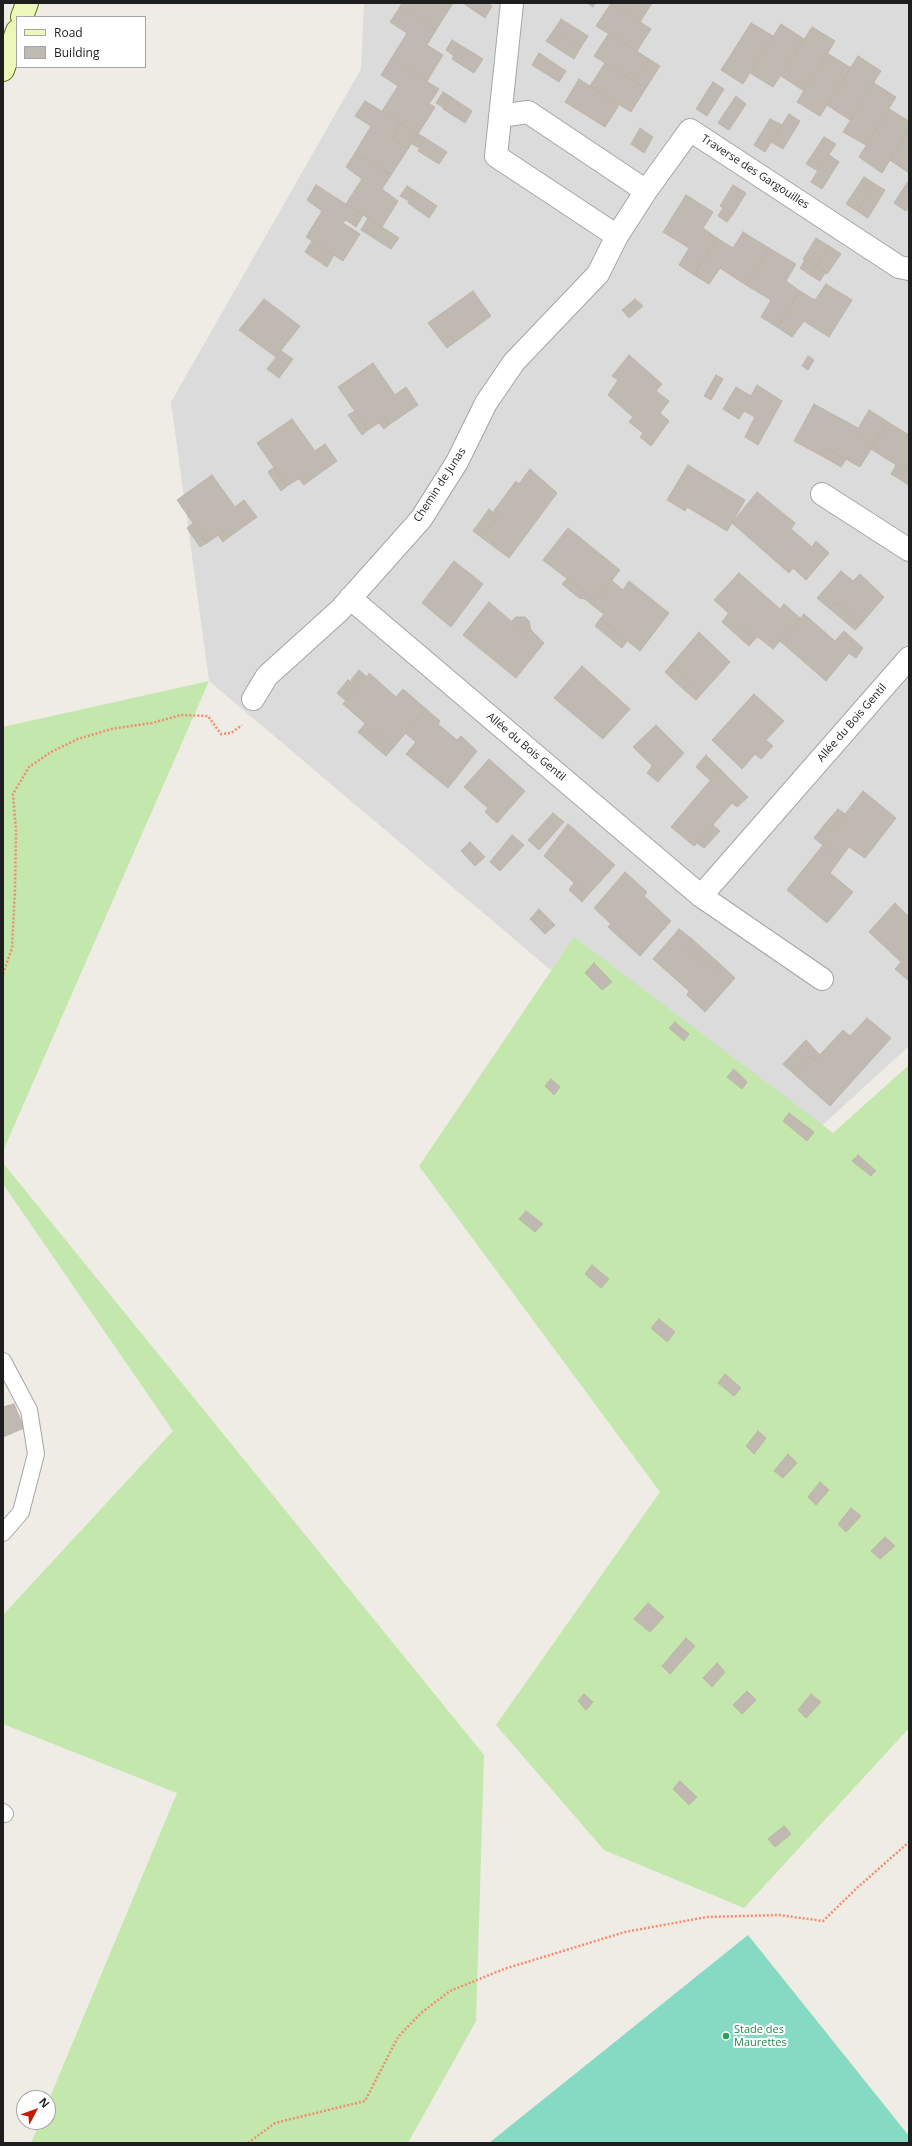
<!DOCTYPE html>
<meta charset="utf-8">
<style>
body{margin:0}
#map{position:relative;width:912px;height:2146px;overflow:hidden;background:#eeece4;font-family:"Open Sans",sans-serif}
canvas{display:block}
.frame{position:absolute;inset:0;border:4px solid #1e1e1e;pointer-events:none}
.legend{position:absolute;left:16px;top:16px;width:130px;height:52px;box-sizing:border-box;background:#fff;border:1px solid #a5a5a5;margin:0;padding:5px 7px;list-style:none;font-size:12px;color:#1e1e1e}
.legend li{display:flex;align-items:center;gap:8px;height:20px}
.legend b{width:20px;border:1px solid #a5a5a5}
.north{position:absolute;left:16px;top:2090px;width:40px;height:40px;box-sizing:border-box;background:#fff;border:1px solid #a5a5a5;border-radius:50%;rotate:49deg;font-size:11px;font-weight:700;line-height:16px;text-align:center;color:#1e1e1e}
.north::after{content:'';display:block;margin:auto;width:14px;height:18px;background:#c31d09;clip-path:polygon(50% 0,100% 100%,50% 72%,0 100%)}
</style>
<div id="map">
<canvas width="912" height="2146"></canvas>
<div class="frame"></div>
<ul class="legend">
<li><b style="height:5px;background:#edf7ba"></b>Road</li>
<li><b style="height:11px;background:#bfb9b1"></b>Building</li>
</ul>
<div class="north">N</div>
</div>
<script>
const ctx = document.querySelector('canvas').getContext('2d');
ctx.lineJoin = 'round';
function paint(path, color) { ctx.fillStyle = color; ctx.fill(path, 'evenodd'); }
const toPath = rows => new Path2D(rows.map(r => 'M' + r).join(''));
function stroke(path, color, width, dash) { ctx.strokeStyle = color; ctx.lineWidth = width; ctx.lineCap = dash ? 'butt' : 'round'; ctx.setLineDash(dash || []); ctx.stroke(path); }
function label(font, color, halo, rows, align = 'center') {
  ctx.font = font + ' "Open Sans",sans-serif'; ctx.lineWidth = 4; ctx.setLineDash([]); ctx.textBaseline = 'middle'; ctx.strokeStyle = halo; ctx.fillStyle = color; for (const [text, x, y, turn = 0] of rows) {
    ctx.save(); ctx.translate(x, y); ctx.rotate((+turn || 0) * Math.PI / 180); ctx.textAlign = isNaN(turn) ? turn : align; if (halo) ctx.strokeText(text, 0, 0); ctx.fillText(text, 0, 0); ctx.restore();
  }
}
paint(toPath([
 [364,3,909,3,909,1046,780,1164,209,681,171,402,361,69]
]), '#dcdbdb');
paint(toPath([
 [209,681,3,1151,3,727],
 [574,937,833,1133,909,1065,909,1728,744,1908,604,1850,496,1725,660,1492,419,1166],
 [3,1163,484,1755,476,2021,408,2143,31,2143,40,2122,48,2122,48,2102,177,1793,3,1724,3,1615,173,1431,3,1184]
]), '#c3e7ac');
paint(toPath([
 [748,1935,909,2136,909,2143,489,2143]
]), '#86dac3');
const building = toPath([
 [402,3,453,3,436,30,400,7,402,3],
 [463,3,488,3,492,6,485,18,463,3],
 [587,3,595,3,593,7,587,3],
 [610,3,652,3,640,22,610,3],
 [611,3,651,29,637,51,596,26,611,3],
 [400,7,436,30,427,45,443,55,427,81,391,59,407,33,390,22,400,7],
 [561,19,588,36,581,47,554,30,561,19],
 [751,23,773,36,743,84,721,70,751,23],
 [781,24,804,39,773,87,750,73,781,24],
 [812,27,835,41,804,91,781,76,812,27],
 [554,30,581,47,574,59,546,41,554,30],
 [609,33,649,59,634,81,594,56,609,33],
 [452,40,460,45,454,56,446,50,452,40],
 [460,45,483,59,474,73,452,59,460,45],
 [539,53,566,71,559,82,532,65,539,53],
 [827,53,851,68,820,116,797,102,827,53],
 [858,56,881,71,850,120,827,105,858,56],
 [391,59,439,89,429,104,435,107,418,134,382,111,398,86,381,75,391,59],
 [649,59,660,66,646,88,634,81,649,59],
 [605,63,646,88,631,112,590,86,605,63],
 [579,79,619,105,605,127,565,102,579,79],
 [713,82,724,89,707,116,696,109,713,82],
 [874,83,896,97,866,145,843,132,874,83],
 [443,92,451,97,444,108,436,103,443,92],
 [736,96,746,104,729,130,718,123,736,96],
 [451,97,472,111,465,123,443,109,451,97],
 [365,101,401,123,392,138,408,149,391,175,355,153,371,126,355,116,365,101],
 [889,109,909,121,909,129,882,173,859,157,889,109],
 [789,114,800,121,783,149,771,142,789,114],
 [770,119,782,125,765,152,754,145,770,119],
 [401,123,417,133,408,149,392,138,401,123],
 [640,128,653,137,644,153,631,144,640,128],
 [909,129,909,173,890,160,909,129],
 [417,133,425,138,419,148,410,143,417,133],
 [824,137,836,144,818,171,806,164,824,137],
 [425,138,447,152,439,164,418,151,425,138],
 [355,153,391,175,382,189,398,201,382,227,346,204,362,179,346,167,355,153],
 [828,154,839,162,822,189,811,182,828,154],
 [864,177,875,184,857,211,846,204,864,177],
 [909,180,909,206,906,211,894,203,909,180],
 [875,184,885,190,868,218,857,211,875,184],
 [316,185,363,215,356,227,346,220,343,223,360,234,343,261,306,237,322,211,307,200,316,185],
 [733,185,746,193,733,214,720,206,733,185],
 [407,186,415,191,409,201,400,196,407,186],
 [415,191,437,206,429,218,408,203,415,191],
 [686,195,713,212,703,228,717,238,694,275,679,265,689,248,663,232,686,195],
 [723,208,733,214,727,222,718,216,723,208],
 [368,218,399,238,391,249,361,230,368,218],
 [743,232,769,248,746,285,720,268,709,284,694,275,717,238,733,248,743,232],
 [816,238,829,246,816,267,803,259,816,238],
 [312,241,334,255,327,267,305,252,312,241],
 [829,246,841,254,827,274,816,267,829,246],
 [769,248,796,264,786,281,800,291,777,327,761,317,771,300,746,285,769,248],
 [805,260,816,267,810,275,800,268,805,260],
 [816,267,825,273,820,281,810,275,816,267],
 [826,284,852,300,829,337,804,321,792,337,777,327,800,291,815,300,826,284],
 [473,291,491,316,447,348,428,323,473,291],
 [264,299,300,326,276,357,239,330,264,299],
 [635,299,643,306,629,318,622,310,635,299],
 [281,351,293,359,279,378,267,369,281,351],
 [629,355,662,384,656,391,669,401,660,413,669,421,651,446,640,437,643,433,629,422,633,417,608,395,618,380,612,376,629,355],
 [808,356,814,360,808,370,802,366,808,356],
 [373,363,395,395,406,387,418,405,390,424,386,418,368,430,338,387,373,363],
 [716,375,723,379,711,400,704,396,716,375],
 [757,385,782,401,758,445,745,437,755,417,744,411,739,419,723,409,736,387,751,396,757,385],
 [814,404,858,428,855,434,874,444,860,467,826,448,822,456,794,441,814,404],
 [869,410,888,422,874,444,855,434,869,410],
 [355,411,368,430,362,435,348,415,355,411],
 [386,418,390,424,384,429,379,423,386,418],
 [292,419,315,451,325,444,337,461,309,481,305,475,287,486,257,443,292,419],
 [888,422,909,435,909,473,871,449,888,422],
 [826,448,846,459,841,467,822,456,826,448],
 [688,465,745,500,727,531,687,507,685,511,667,500,688,465],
 [896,465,909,473,909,485,891,474,896,465],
 [274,467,287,486,281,491,268,472,274,467],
 [530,469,557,493,509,558,481,537,498,517,493,512,516,481,519,484,530,469],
 [212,475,235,507,244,500,257,517,229,537,224,531,207,543,177,500,212,475],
 [305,475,309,481,304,485,299,479,305,475],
 [757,492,795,523,791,529,812,547,816,541,829,553,806,580,793,568,789,573,732,523,757,492],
 [489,509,498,517,481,537,473,531,489,509],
 [193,523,207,543,200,547,187,528,193,523],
 [568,528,620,570,592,605,585,599,587,594,543,560,568,528],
 [224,531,229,537,223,542,218,535,224,531],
 [454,561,483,584,451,627,422,603,454,561],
 [841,571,853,581,860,574,884,597,861,624,836,602,830,609,817,598,841,571],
 [739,573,780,609,784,604,800,618,773,649,758,637,756,638,714,600,739,573],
 [567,579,587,594,585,599,579,598,562,584,567,579],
 [611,580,623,590,629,581,669,613,640,651,600,619,604,614,592,605,611,580],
 [489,602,526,634,531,630,544,643,516,678,463,635,489,602],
 [836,602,861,624,855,630,830,609,836,602],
 [728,614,756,638,749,646,722,622,728,614],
 [804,614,835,641,844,631,863,648,856,658,849,653,826,681,780,641,804,614],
 [516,617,525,617,529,621,531,630,526,634,512,621,516,617],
 [600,619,627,641,622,648,595,626,600,619],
 [699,632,730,662,696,700,683,689,691,681,672,664,699,632],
 [672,664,691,681,683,689,665,672,672,664],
 [582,666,630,709,603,739,554,698,582,666],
 [359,670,367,677,369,673,396,697,403,689,426,709,393,748,343,704,358,686,351,680,359,670],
 [348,680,358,686,346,701,337,693,348,680],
 [754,694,784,721,766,740,773,746,761,759,755,754,742,769,712,740,754,694],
 [426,709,440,721,438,724,457,740,461,736,477,751,448,788,406,754,416,742,405,733,426,709],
 [365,724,393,748,386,756,358,732,365,724],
 [656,725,684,753,663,776,633,747,656,725],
 [706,755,720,769,710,780,696,767,706,755],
 [489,759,525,791,497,823,485,812,488,808,464,787,489,759],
 [652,766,663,776,658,782,647,773,652,766],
 [720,769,748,797,737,807,732,803,694,846,671,827,720,769],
 [863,791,896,818,865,858,849,847,840,859,814,838,824,825,832,831,863,791],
 [838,809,845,814,832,831,824,825,838,809],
 [553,813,564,822,539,850,528,840,553,813],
 [568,824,615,865,588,895,544,856,568,824],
 [713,825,720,831,704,848,697,843,713,825],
 [512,835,524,845,500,871,490,862,512,835],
 [470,842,485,857,475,866,461,851,470,842],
 [823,845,840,859,830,873,853,892,827,923,787,890,823,845],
 [625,872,647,892,644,896,671,921,640,956,608,927,611,924,594,908,625,872],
 [574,883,588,895,582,902,569,890,574,883],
 [895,903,909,917,909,981,895,969,901,962,869,932,895,903],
 [539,909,555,925,545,934,530,919,539,909],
 [679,929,692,939,686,946,713,970,720,964,735,978,705,1012,687,995,689,991,653,959,679,929],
 [692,939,720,964,713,970,686,946,692,939],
 [594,963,612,982,602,990,585,973,594,963],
 [867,1018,891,1038,830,1106,794,1074,810,1056,815,1060,843,1030,850,1036,867,1018],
 [675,1022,689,1034,684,1041,669,1028,675,1022],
 [806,1040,820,1055,815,1060,810,1056,794,1074,783,1064,806,1040],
 [734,1069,747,1082,742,1089,727,1077,734,1069],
 [551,1079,560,1087,554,1095,545,1086,551,1079],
 [789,1113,814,1132,807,1141,783,1121,789,1113],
 [858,1155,876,1171,871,1176,852,1161,858,1155],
 [526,1211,543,1224,535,1232,519,1219,526,1211],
 [592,1265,609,1279,601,1288,585,1274,592,1265],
 [659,1319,675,1332,667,1342,651,1328,659,1319],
 [725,1374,741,1388,734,1396,718,1383,725,1374],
 [14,1404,24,1428,3,1437,3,1407,14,1404],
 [758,1431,766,1438,754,1454,746,1446,758,1431],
 [788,1454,797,1463,783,1478,774,1471,788,1454],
 [820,1482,829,1490,816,1505,808,1497,820,1482],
 [851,1508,861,1516,846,1532,838,1524,851,1508],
 [885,1537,895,1546,880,1559,871,1551,885,1537],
 [648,1603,664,1617,650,1632,634,1619,648,1603],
 [686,1638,695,1646,670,1674,662,1666,686,1638],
 [717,1663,725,1672,712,1687,703,1678,717,1663],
 [747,1691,756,1700,742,1714,733,1705,747,1691],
 [584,1694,593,1702,586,1710,578,1701,584,1694],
 [811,1694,821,1702,806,1718,798,1710,811,1694],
 [680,1781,697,1797,689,1805,673,1789,680,1781],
 [784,1826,791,1834,775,1847,768,1839,784,1826]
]);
paint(building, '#bfb9b1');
stroke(building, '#bfb5a7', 1);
const lane = toPath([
 [3,1361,29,1410,36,1454,21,1512,3,1533],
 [3,1812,5,1814]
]);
const street = toPath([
 [512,3,496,156,617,236],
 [500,116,528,112,646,191],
 [822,494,909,550],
 [350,598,701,896,822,979],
 [253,699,267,676,340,610,421,519,457,462,486,403,514,362,598,274,617,236,646,191,690,130,899,267,909,269],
 [701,896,909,658]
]);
const secondary = toPath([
 [22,17,27,3],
 [3,70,17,31]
]);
stroke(lane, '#a5a5a5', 18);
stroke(street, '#a5a5a5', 24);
stroke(secondary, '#5a700a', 24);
stroke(toPath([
 [3,974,12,948,15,890,16,831,13,794,29,767,51,752,78,739,111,729,152,723,181,715,208,716,221,734,231,733,242,725],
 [248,2143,275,2123,365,2101,398,2037,421,2013,450,1991,504,1969,625,1932,707,1917,779,1915,823,1921,858,1887,909,1842]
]), '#f48c70', 2.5, [2, 2]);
stroke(lane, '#fff', 16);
stroke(street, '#fff', 22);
stroke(secondary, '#edf7ba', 22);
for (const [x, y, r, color] of [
 [726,2036,4,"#2e9e5b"]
]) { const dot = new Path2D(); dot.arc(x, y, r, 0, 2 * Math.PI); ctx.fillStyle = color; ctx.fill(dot); stroke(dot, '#fff', 1.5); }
label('11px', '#1e1e1e', '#fff', [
 ["Traverse des Gargouilles",755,172,33],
 ["Chemin de Junas",440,485,-57],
 ["Allée du Bois Gentil",852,723,-49],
 ["Allée du Bois Gentil",526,747,40]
]);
label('11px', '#27864d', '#fff', [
 ["Stade des",734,2030],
 ["Maurettes",734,2043]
], 'left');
</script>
